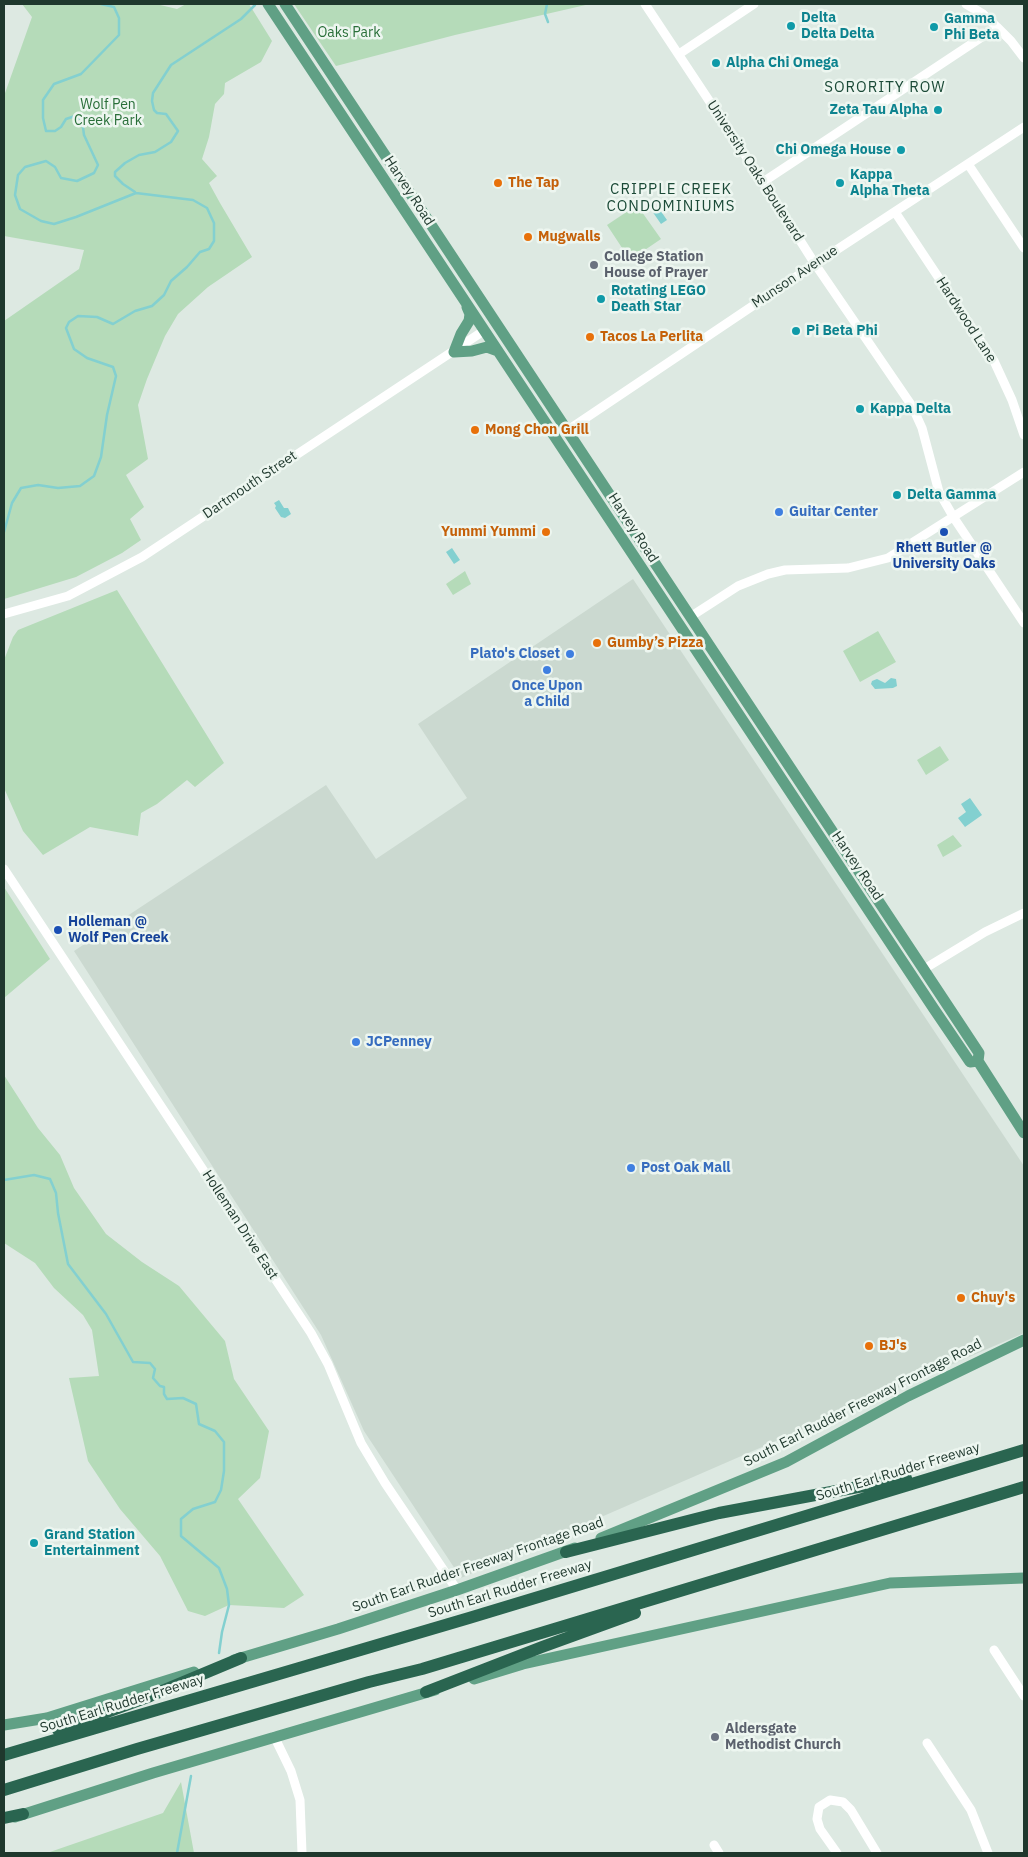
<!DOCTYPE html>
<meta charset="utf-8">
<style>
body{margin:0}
#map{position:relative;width:1028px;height:1857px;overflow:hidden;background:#dde9e2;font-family:"IBM Plex Sans",sans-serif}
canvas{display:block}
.frame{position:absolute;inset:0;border:5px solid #1f382d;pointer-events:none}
</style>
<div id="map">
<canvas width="1028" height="1857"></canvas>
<div class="frame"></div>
</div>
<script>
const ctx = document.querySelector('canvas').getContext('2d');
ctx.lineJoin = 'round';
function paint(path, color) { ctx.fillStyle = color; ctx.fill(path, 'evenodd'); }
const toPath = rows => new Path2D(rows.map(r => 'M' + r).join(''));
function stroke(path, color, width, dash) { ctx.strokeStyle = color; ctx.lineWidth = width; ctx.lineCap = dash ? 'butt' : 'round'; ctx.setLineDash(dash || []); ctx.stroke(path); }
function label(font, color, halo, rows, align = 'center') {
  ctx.font = font + ' "IBM Plex Sans",sans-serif'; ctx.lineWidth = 5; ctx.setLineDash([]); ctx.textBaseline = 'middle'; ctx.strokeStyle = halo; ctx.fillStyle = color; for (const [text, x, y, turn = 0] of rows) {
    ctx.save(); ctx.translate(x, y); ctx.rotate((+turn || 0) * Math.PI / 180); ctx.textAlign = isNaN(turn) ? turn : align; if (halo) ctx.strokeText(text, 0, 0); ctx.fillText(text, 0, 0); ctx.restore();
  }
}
paint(toPath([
 [633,579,1024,1166,1024,1333,461,1578,364,1431,321,1335,74,951,326,785,376,859,467,798,418,724]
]), '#cbd9d0');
paint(toPath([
 [22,4,156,4,177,9,186,4,249,4,272,41,261,62,225,83,224,94,215,104,209,137,202,159,217,176,209,183,220,203,252,257,208,287,178,314,165,336,147,379,138,405,148,459,126,475,144,507,130,519,141,540,122,553,76,577,4,599,4,321,79,269,84,250,4,236,4,96,32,17],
 [294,4,590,4,455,35,336,66],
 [637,205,661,239,630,260,607,225],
 [465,571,471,584,453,595,446,584],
 [117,590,224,763,195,787,187,780,157,804,141,813,138,836,90,827,43,855,23,831,4,788,4,660,13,637,18,630],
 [878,631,896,662,860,682,843,651],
 [940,746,949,760,926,775,917,760],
 [953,835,962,846,943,857,937,845],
 [4,887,50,959,4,998],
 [4,1075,38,1128,60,1155,74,1188,106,1234,142,1262,179,1286,225,1341,234,1379,269,1431,260,1478,238,1499,304,1595,284,1608,229,1605,205,1616,188,1611,160,1556,120,1509,88,1461,69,1378,99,1376,92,1330,83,1315,54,1288,35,1263,4,1243],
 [181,1782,194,1853,47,1853,163,1813]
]), '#b5dbb9');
paint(toPath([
 [658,207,667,220,661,224,652,211],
 [279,500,284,508,288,508,291,514,285,518,281,517,275,508,276,506,274,503],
 [452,548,460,560,454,564,446,552],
 [891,678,896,679,897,686,893,688,875,689,871,684,872,681,877,679,885,683],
 [970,798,982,815,965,827,958,818,966,812,961,804]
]), '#83d0d0');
stroke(toPath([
 [547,4,545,14,548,22],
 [135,192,123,184,115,176,115,172,125,163,139,155,155,152,171,142,178,131,166,114,157,113,154,110,152,101,153,93,171,65,241,19,255,5],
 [4,532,12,503,21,488,38,485,58,488,80,486,94,476,101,457,107,415,116,376,113,367,87,358,74,349,66,328,69,322,78,316,97,317,113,324,135,311,152,306,164,295,171,281,187,267,200,252,209,249,214,241,214,223,207,208,193,200,136,193,76,217,54,224,41,221,20,209,15,195,18,175,25,167,46,161,55,167,61,178,77,181,94,173,98,165,84,135,82,120,75,116,66,119,61,127,55,131,46,131,43,118,43,100,54,84,81,74,119,35,119,18,114,7,101,4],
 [4,1180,34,1175,50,1179,56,1193,58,1213,68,1264,106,1314,133,1362,150,1363,155,1369,153,1378,160,1386,164,1387,164,1394,167,1399,183,1398,196,1404,199,1424,215,1431,224,1442,224,1471,221,1490,215,1502,193,1509,181,1519,181,1536,219,1568,227,1589,229,1605,222,1632,219,1653],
 [177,1853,191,1776]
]), '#83d0d0', 2.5);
stroke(toPath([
 [645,4,763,182,815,264,912,406,922,428,939,492,954,518,1024,623],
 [966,4,983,14,997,27,1011,41,1024,58],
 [679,54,754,4],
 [968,164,1024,248],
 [763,182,997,27],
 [895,212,994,361,1012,400,1024,435],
 [568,430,815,264,1024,127],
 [4,614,68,596,142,557,485,330],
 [690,617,738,586,768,574,785,570,848,568,888,558,1024,472],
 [4,869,311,1333,328,1364,361,1443,385,1483,457,1590],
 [924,969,985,932,1024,913],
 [994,1650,1024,1696],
 [274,1736,291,1771,300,1800,302,1853],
 [927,1743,971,1810,988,1853],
 [714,1845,719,1853],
 [837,1853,820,1829,817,1819,819,1807,830,1800,843,1802,851,1810,877,1853]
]), '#fff', 9);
stroke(toPath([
 [268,4,934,1009,970,1062,978,1061],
 [285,4,979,1053,978,1061,1024,1133],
 [467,307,470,314,469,321,461,334,454,352,472,351,487,347,498,351],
 [601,1538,786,1462,908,1396,1024,1340],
 [234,1660,338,1629,457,1590,575,1548],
 [474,1679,523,1664,890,1583,1024,1578],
 [4,1725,47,1718,194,1672],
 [15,1817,153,1773,435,1690]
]), '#60a085', 11);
stroke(toPath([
 [566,1552,719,1513,906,1478],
 [426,1692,542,1647,635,1613],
 [58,1730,150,1696,241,1658],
 [4,1755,469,1618,1024,1450],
 [4,1790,137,1749,369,1682,422,1669,1024,1487],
 [4,1818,23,1814]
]), '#2a6550', 12);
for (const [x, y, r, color] of [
 [791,26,5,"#0f9aa8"],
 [934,27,5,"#0f9aa8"],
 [716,63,5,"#0f9aa8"],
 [938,110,5,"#0f9aa8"],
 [901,150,5,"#0f9aa8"],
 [498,183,5,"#e8710a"],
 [840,183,5,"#0f9aa8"],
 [528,237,5,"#e8710a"],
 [594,265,5,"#6b7280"],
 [601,299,5,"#0f9aa8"],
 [796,331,5,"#0f9aa8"],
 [590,337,5,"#e8710a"],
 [860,409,5,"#0f9aa8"],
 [475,430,5,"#e8710a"],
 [897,495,5,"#0f9aa8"],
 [779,512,5,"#3f7fe0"],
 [546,532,5,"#e8710a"],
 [944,532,5,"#1a4fb4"],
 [597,643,5,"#e8710a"],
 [570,654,5,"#3f7fe0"],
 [547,670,5,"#3f7fe0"],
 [58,930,5,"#1a4fb4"],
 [356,1042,5,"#3f7fe0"],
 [631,1168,5,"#3f7fe0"],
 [961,1298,5,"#e8710a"],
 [869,1346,5,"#e8710a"],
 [34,1543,5,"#0f9aa8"],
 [715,1737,5,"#6b7280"]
]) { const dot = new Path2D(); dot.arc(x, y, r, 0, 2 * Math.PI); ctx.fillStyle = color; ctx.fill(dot); stroke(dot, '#edf6f0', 2); }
label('bold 14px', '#0d838f', '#edf6f0', [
 ["Delta",801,18],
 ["Delta Delta",801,34],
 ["Gamma",944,19],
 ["Phi Beta",944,35],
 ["Alpha Chi Omega",726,63],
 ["Zeta Tau Alpha",928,110,"right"],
 ["Chi Omega House",891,150,"right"],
 ["Kappa",850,175],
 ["Alpha Theta",850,191],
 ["Rotating LEGO",611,291],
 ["Death Star",611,307],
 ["Pi Beta Phi",806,331],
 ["Kappa Delta",870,409],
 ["Delta Gamma",907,495],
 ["Grand Station",44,1535],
 ["Entertainment",44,1551]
], 'left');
label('14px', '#296f39', '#edf6f0', [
 ["Oaks Park",349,33],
 ["Wolf Pen",108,105],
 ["Creek Park",108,121]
]);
label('14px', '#1f382d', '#edf6f0', [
 ["University Oaks Boulevard",755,171,57],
 ["Harvey Road",409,191,57],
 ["Munson Avenue",795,277,-34],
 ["Hardwood Lane",966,320,57],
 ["Dartmouth Street",250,485,-34],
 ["Harvey Road",633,528,57],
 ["Harvey Road",857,866,56],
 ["Holleman Drive East",240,1225,57],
 ["South Earl Rudder Freeway Frontage Road",863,1403,-27],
 ["South Earl Rudder Freeway",898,1472,-17],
 ["South Earl Rudder Freeway Frontage Road",478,1565,-19],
 ["South Earl Rudder Freeway",510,1589,-17],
 ["South Earl Rudder Freeway",122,1704,-17]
]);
label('bold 14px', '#c56008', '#edf6f0', [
 ["The Tap",508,183],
 ["Mugwalls",538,237],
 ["Tacos La Perlita",600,337],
 ["Mong Chon Grill",485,430],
 ["Yummi Yummi",536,532,"right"],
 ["Gumby’s Pizza",607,643],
 ["Chuy's",971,1298],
 ["BJ's",879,1346]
], 'left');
label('bold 14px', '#5b616d', '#edf6f0', [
 ["College Station",604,257],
 ["House of Prayer",604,273],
 ["Aldersgate",725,1729],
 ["Methodist Church",725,1745]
], 'left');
label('bold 14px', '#366cbe', '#edf6f0', [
 ["Guitar Center",789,512],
 ["Plato's Closet",560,654,"right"],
 ["Once Upon",547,686,"center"],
 ["a Child",547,702,"center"],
 ["JCPenney",366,1042],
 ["Post Oak Mall",641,1168]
], 'left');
label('bold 14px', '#164399', '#edf6f0', [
 ["Rhett Butler @",944,548],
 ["University Oaks",944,564],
 ["Holleman @",68,922,"left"],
 ["Wolf Pen Creek",68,938,"left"]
]);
ctx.letterSpacing = '1px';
label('15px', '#1b4a37', '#edf6f0', [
 ["SORORITY ROW",885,88],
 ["CRIPPLE CREEK",671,190],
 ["CONDOMINIUMS",671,207]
]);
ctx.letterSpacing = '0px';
</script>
